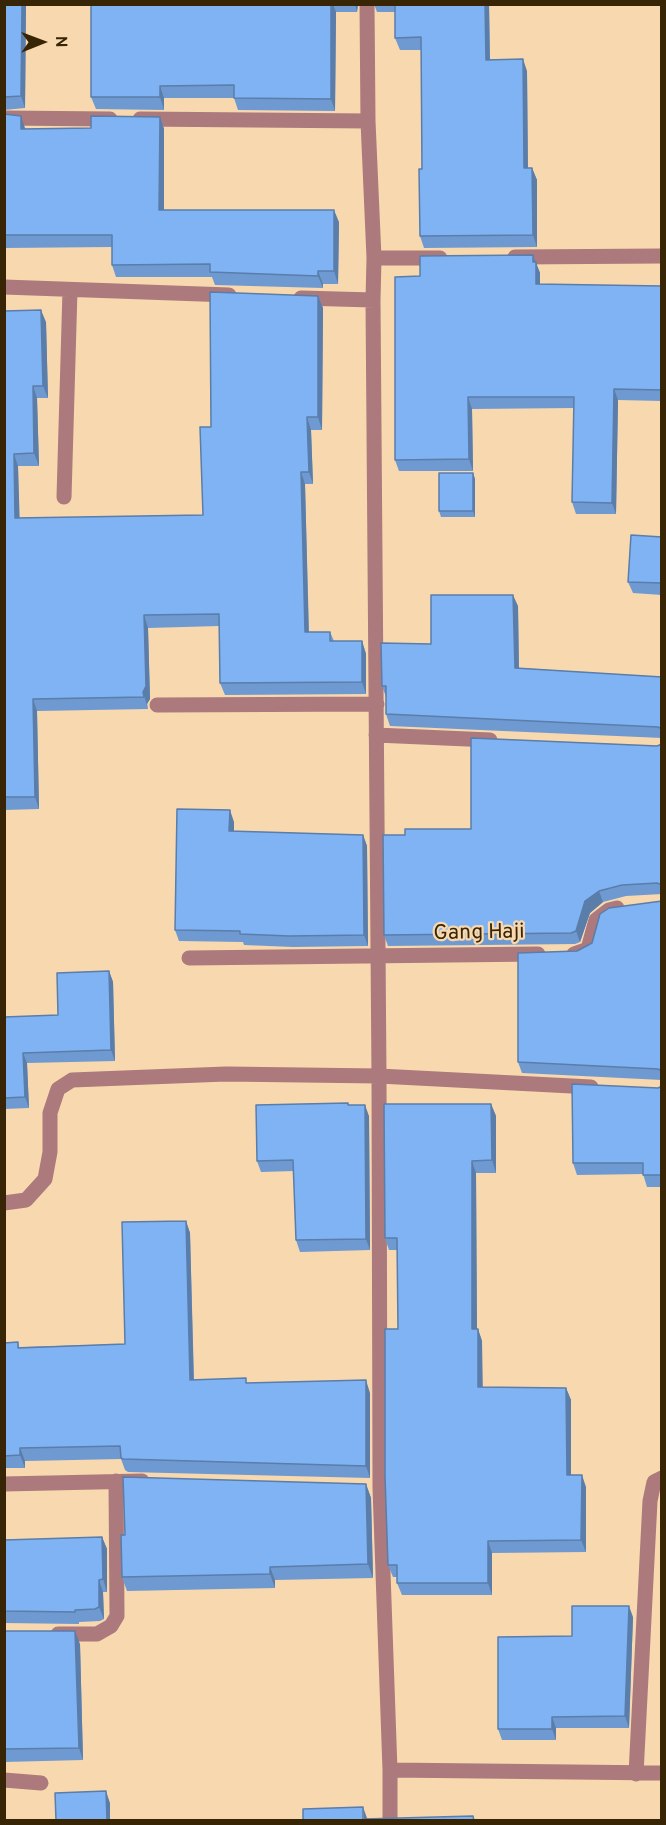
<!DOCTYPE html>
<style>
body{margin:0}
#map{position:relative;width:666px;height:1825px;overflow:hidden;background:#f7d8af;font-family:Overpass,sans-serif}
canvas{display:block}
.frame{position:absolute;inset:0;border:6px solid #382505;pointer-events:none}
.north{position:absolute;left:12px;top:12px;width:60px;height:60px;-webkit-text-stroke:4px #f7d8af;paint-order:stroke;rotate:89deg;font-size:16px;font-weight:700;line-height:24px;text-align:center;color:#382505}
.north::after{content:'';display:block;margin:auto;width:21px;height:27px;background:#382505;clip-path:polygon(50% 0,100% 100%,50% 72%,0 100%)}
</style>
<div id="map">
<canvas width="666" height="1825"></canvas>
<div class="frame"></div>
<div class="north">N</div>
</div>
<script>
const ctx = document.querySelector('canvas').getContext('2d');
ctx.lineJoin = 'round';
const toPath = rows => new Path2D(rows.map(r => 'M' + r).join(''));
function stroke(path, color, width, dash) { ctx.strokeStyle = color; ctx.lineWidth = width; ctx.lineCap = dash ? 'butt' : 'round'; ctx.setLineDash(dash || []); ctx.stroke(path); }
function paint(path, color) { ctx.fillStyle = color; ctx.fill(path, 'evenodd'); }
function label(font, color, halo, rows, align = 'center') {
  ctx.font = font + ' Overpass,sans-serif'; ctx.lineWidth = 4.5; ctx.setLineDash([]); ctx.textBaseline = 'middle'; ctx.strokeStyle = halo; ctx.fillStyle = color; for (const [text, x, y, turn = 0] of rows) {
    ctx.save(); ctx.translate(x, y); ctx.rotate((+turn || 0) * Math.PI / 180); ctx.textAlign = isNaN(turn) ? turn : align; if (halo) ctx.strokeText(text, 0, 0); ctx.fillText(text, 0, 0); ctx.restore();
  }
}
stroke(toPath([
 [367,4,368,121,374,258,373,300,379,1076,380,1488,390,1770,390,1820],
 [4,118,110,119],
 [140,119,368,121],
 [515,257,662,256],
 [374,258,440,258],
 [4,287,229,295],
 [301,298,373,300],
 [64,497,70,290],
 [157,705,377,704],
 [376,735,490,740],
 [574,954,588,949,596,920,609,910,617,908],
 [189,958,538,954],
 [4,1203,26,1200,45,1179,50,1152,50,1113,58,1089,72,1080,226,1074,379,1076,591,1087],
 [4,1484,142,1481],
 [58,1634,97,1634,111,1626,117,1616,116,1481],
 [390,1770,662,1773],
 [636,1774,650,1501,654,1482,662,1478],
 [4,1780,41,1783]
]), '#ac797c', 15);
paint(toPath([
 [4,4,26,4,25,108,4,110],
 [91,4,358,4,357,12,336,12,335,111,238,110,234,98,164,98,164,110,96,109,91,97],
 [374,4,489,4,490,59,527,71,528,168,532,168,537,180,537,247,424,248,420,236,422,169,421,50,400,50,395,38,395,12,377,12],
 [4,114,25,129,91,128,160,117,164,129,164,210,339,222,338,284,323,284,323,288,215,285,212,277,116,277,112,265,112,247,4,248],
 [533,255,540,273,540,284,662,286,662,401,618,400,616,514,576,514,572,502,574,408,472,409,473,471,399,471,395,460],
 [318,296,323,308,322,430,311,430,313,484,305,484,309,632,330,632,334,641,362,641,366,654,366,694,225,695,220,683,219,626,148,628,150,699,147,704,148,709,37,711,39,809,4,810,4,311,46,322,48,398,37,398,39,466,18,466,19,518,203,515,211,427],
 [473,473,475,479,475,517,441,517,439,511],
 [662,537,662,595,633,593,628,582],
 [518,606,519,668,662,677,662,738,390,726,386,714,386,697,382,686,431,644],
 [662,744,662,894,626,896,603,902,590,913,580,942,575,944,388,946,384,935,405,835,471,829],
 [234,822,234,831,363,835,367,846,368,946,293,947,244,945,243,942,179,941,175,930],
 [662,901,662,1080,522,1073,518,1062,577,951],
 [109,971,113,982,115,1061,27,1063,29,1108,4,1109,4,1017,58,1015],
 [662,1086,662,1187,647,1187,643,1174,577,1175,573,1163,658,1088],
 [491,1104,496,1116,496,1173,476,1173,477,1329,478,1329,482,1341,482,1387,566,1388,571,1400,571,1475,586,1487,586,1552,492,1553,492,1595,402,1595,397,1583,397,1577,393,1577,388,1565,398,1329,397,1250,389,1250,385,1238],
 [349,1105,369,1116,370,1250,300,1252,296,1240,294,1171,261,1172,257,1161],
 [186,1221,190,1233,194,1380,370,1393,370,1478,128,1472,125,1470,121,1459,25,1461,25,1468,4,1468,4,1343,18,1342,19,1347,125,1344],
 [366,1484,371,1498,373,1578,275,1580,275,1588,127,1591,122,1577,125,1535],
 [102,1537,107,1549,107,1592,103,1592,104,1619,100,1621,79,1622,79,1624,4,1623,4,1540],
 [633,1617,629,1728,556,1728,556,1740,502,1740,498,1729,572,1636],
 [4,1631,80,1644,83,1760,4,1762]
]), '#6e9ad1');
paint(toPath([
 [22,4,26,4,25,108,21,96],
 [331,4,333,4,336,12,335,111,331,99],
 [355,4,358,4,357,12],
 [485,4,489,4,490,72,486,60],
 [523,59,527,71,528,180,524,168],
 [160,86,164,98,164,110,160,97],
 [21,116,25,128,25,141,21,129],
 [160,117,164,129,164,222,159,210],
 [532,168,537,180,537,247,533,235],
 [334,210,339,222,338,284,334,271],
 [533,255,540,273,540,296,536,284],
 [318,271,323,284,323,288,318,276],
 [318,296,323,308,322,430,318,417],
 [41,310,46,322,48,398,43,386],
 [33,386,37,398,39,466,34,453],
 [614,389,618,400,616,514,612,503],
 [468,397,472,409,473,471,469,459],
 [307,417,311,430,313,484,309,472],
 [14,454,18,466,20,530,15,518],
 [301,472,305,484,309,645,305,632],
 [473,473,475,479,475,517,473,511],
 [513,595,518,606,519,680,515,668],
 [144,615,148,628,150,699,147,704,148,709,143,692],
 [362,641,366,654,366,694,362,682],
 [33,699,37,711,39,809,35,797],
 [230,810,234,822,234,842,229,831],
 [363,835,367,846,368,946,364,935],
 [599,891,603,902,590,913,580,942,576,931,585,901],
 [109,971,113,982,115,1061,111,1050],
 [23,1053,27,1063,29,1108,25,1097],
 [491,1104,496,1116,496,1173,492,1160],
 [365,1105,369,1116,370,1250,366,1239],
 [472,1161,476,1173,477,1341,472,1329],
 [186,1221,190,1233,194,1392,190,1380],
 [478,1329,482,1341,483,1399,478,1387],
 [366,1380,370,1393,370,1478,366,1466],
 [566,1388,571,1400,571,1487,567,1475],
 [20,1448,25,1461,25,1468,20,1455],
 [582,1475,586,1487,586,1552,581,1540],
 [366,1484,371,1498,373,1578,368,1564],
 [102,1537,107,1549,107,1592,103,1579],
 [488,1541,492,1553,492,1595,488,1583],
 [270,1567,275,1580,275,1588,270,1574],
 [99,1580,103,1592,104,1619,99,1607],
 [629,1606,633,1617,629,1728,625,1716],
 [75,1631,80,1644,83,1760,79,1748],
 [552,1717,556,1728,556,1740,552,1729],
 [106,1791,110,1803,110,1821,107,1821],
 [363,1807,367,1818,367,1821,364,1821]
]), '#5a7daa');
const building = toPath([
 [4,4,22,4,21,96,4,97,4,4],
 [91,4,331,4,331,99,234,98,234,85,160,86,160,97,91,97,91,4],
 [395,4,485,4,486,60,523,59,524,168,532,168,533,235,420,236,419,169,422,169,421,37,395,38,395,4],
 [4,114,21,116,21,129,91,128,91,116,160,117,159,210,334,210,334,271,318,271,318,276,210,272,210,264,112,265,112,235,4,235,4,114],
 [533,255,533,262,536,262,536,284,662,286,662,390,614,389,612,503,572,502,574,397,468,397,469,459,395,460,395,277,420,276,420,256,533,255],
 [210,292,318,296,318,417,307,417,309,472,301,472,305,632,330,632,330,641,362,641,362,682,220,683,219,614,144,615,146,686,143,692,144,697,33,699,35,797,4,797,4,311,41,310,43,386,33,386,34,453,14,454,15,518,203,515,200,427,211,427,210,292],
 [439,473,473,473,473,511,439,511,439,473],
 [631,535,662,537,662,583,628,582,631,535],
 [431,595,513,595,515,668,662,677,662,729,658,727,386,714,386,686,382,686,381,643,431,644,431,595],
 [471,738,657,746,662,744,662,885,657,883,622,885,599,891,585,901,576,931,571,933,384,935,383,835,405,835,405,829,471,829,471,738],
 [177,809,230,810,229,831,363,835,364,935,289,936,240,934,240,931,175,930,177,809],
 [662,901,662,1071,658,1069,518,1062,518,953,577,951,592,943,600,914,609,908,662,901],
 [109,971,111,1050,23,1053,25,1097,4,1098,4,1017,58,1015,57,973,109,971],
 [572,1084,658,1088,662,1086,662,1175,643,1175,643,1163,573,1163,572,1084],
 [348,1103,348,1105,365,1105,366,1239,296,1240,293,1160,257,1161,256,1105,348,1103],
 [384,1104,491,1104,492,1160,472,1161,472,1329,478,1329,478,1387,566,1388,567,1475,582,1475,581,1540,488,1541,488,1583,397,1583,397,1565,388,1565,385,1476,385,1329,398,1329,397,1238,385,1238,384,1104],
 [186,1221,190,1380,246,1378,246,1383,366,1380,366,1466,123,1459,121,1458,120,1446,20,1448,20,1455,4,1456,4,1343,18,1342,18,1348,125,1344,122,1222,186,1221],
 [123,1477,366,1484,368,1564,270,1567,270,1574,122,1577,121,1535,125,1535,123,1477],
 [102,1537,103,1579,99,1580,99,1607,95,1609,75,1610,75,1612,4,1611,4,1540,102,1537],
 [572,1606,629,1606,625,1716,552,1717,552,1729,498,1729,498,1637,572,1636,572,1606],
 [4,1631,75,1631,79,1748,4,1749,4,1631],
 [106,1791,107,1821,40,1821,56,1820,55,1793,106,1791],
 [363,1807,363,1819,473,1816,474,1821,303,1821,303,1809,363,1807]
]);
paint(building, '#80b3f3');
stroke(building, '#5a7daa', 1.5);
label('21px', '#382505', '#f7d8af', [
 ["Gang Haji",479,934,-1]
]);
</script>
